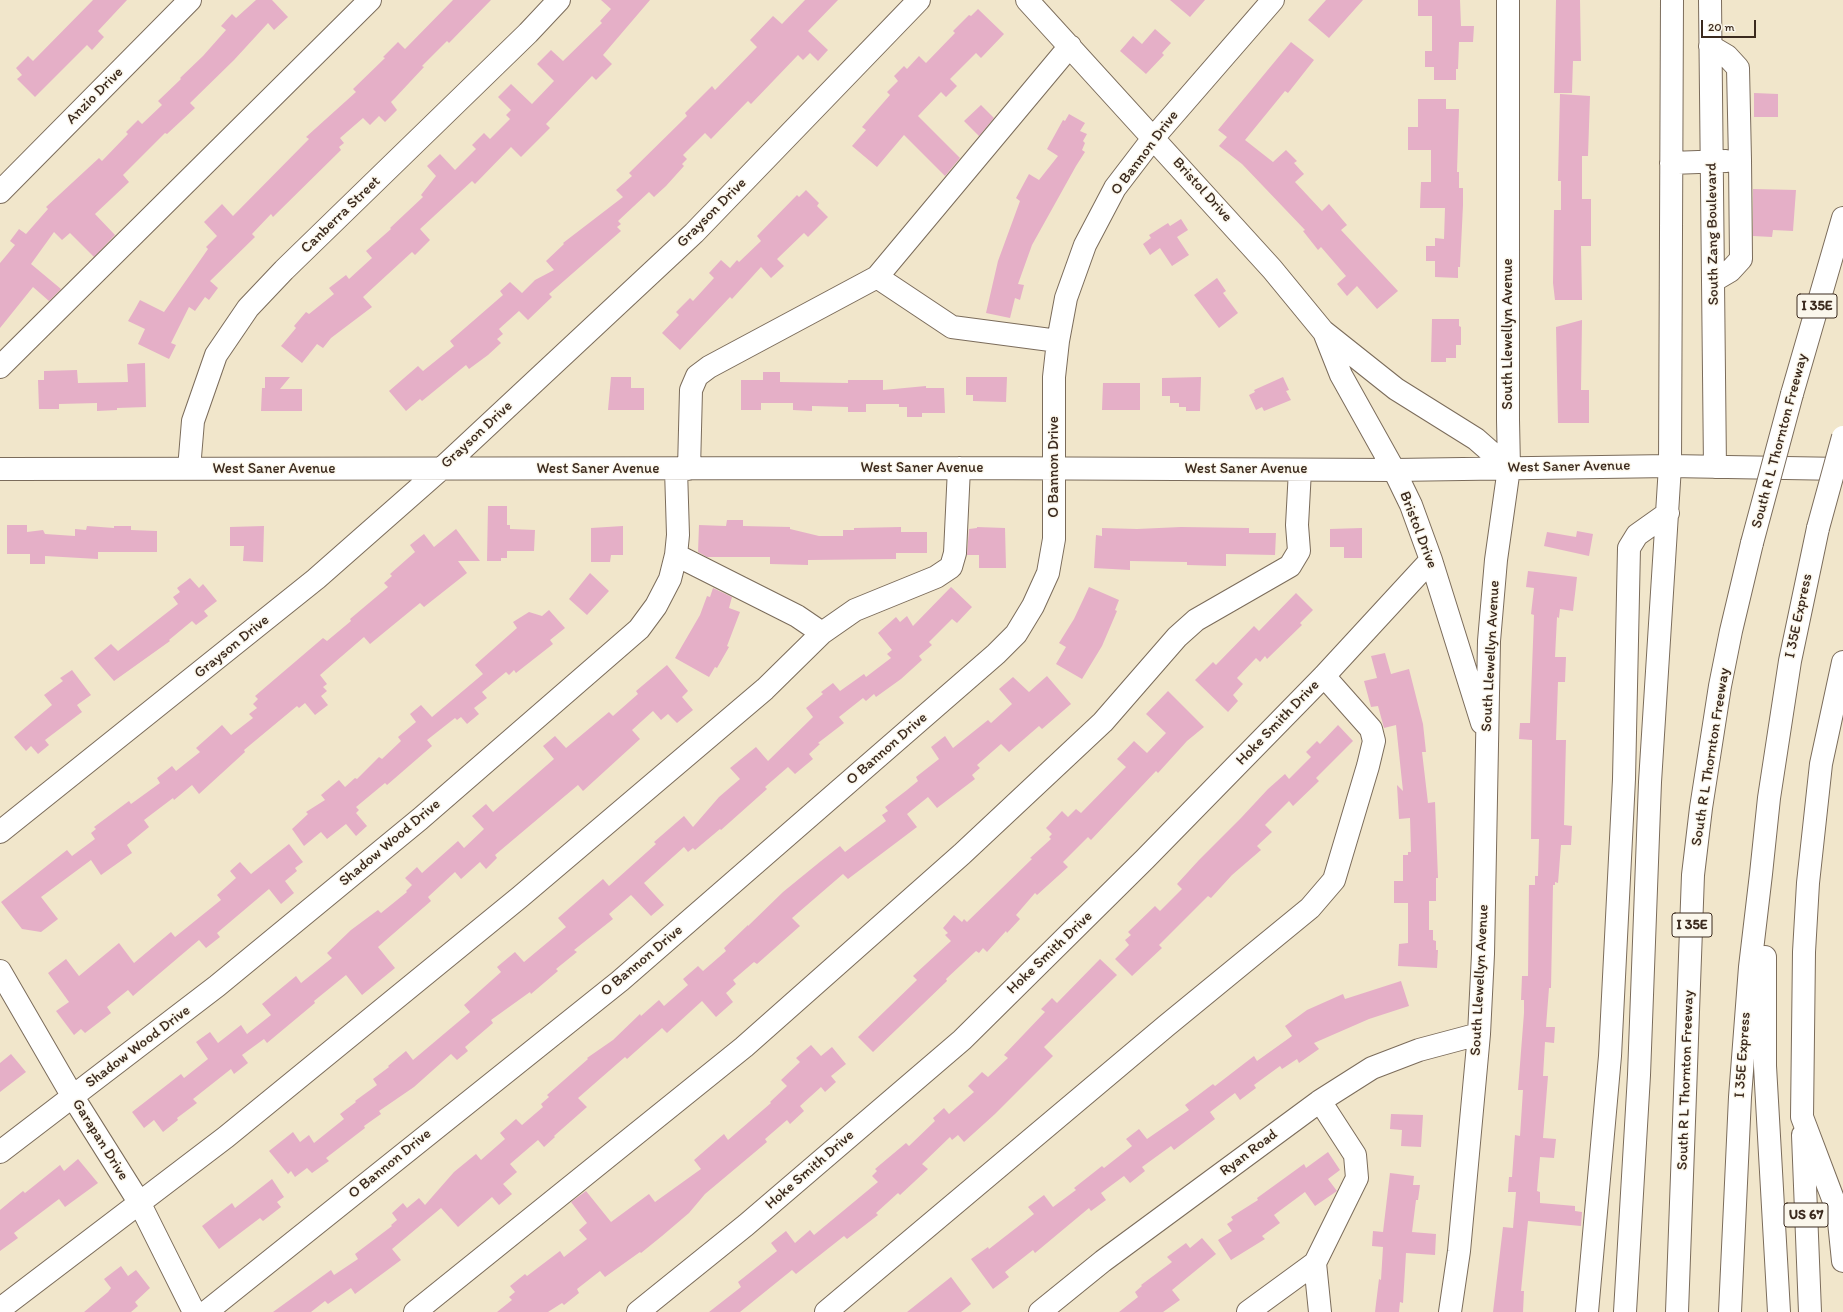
<!DOCTYPE html>
<style>
body{margin:0}
#map{position:relative;width:1843px;height:1312px;overflow:hidden;background:#f1e6cb;font-family:Itim,sans-serif}
canvas{display:block}
.scale{position:absolute;left:1701px;top:20px;width:55px;height:18px;box-sizing:border-box;border:2px solid #3b2a1e;border-top:0;padding-left:5px;font-size:12px;line-height:14px;white-space:nowrap;color:#3b2a1e;-webkit-text-stroke:3px #fbf7ec;paint-order:stroke}
</style>
<div id="map">
<canvas width="1843" height="1312"></canvas>
<div class="scale">20 m</div>
</div>
<script>
const ctx = document.querySelector('canvas').getContext('2d');
ctx.lineJoin = 'round';
function paint(path, color) { ctx.fillStyle = color; ctx.fill(path, 'evenodd'); }
const toPath = rows => new Path2D(rows.map(r => 'M' + r).join(''));
function stroke(path, color, width, dash) { ctx.strokeStyle = color; ctx.lineWidth = width; ctx.lineCap = dash ? 'butt' : 'round'; ctx.setLineDash(dash || []); ctx.stroke(path); }
function label(font, color, halo, rows, align = 'center') {
  ctx.font = font + ' Itim,sans-serif'; ctx.lineWidth = 3; ctx.setLineDash([]); ctx.textBaseline = 'middle'; ctx.strokeStyle = halo; ctx.fillStyle = color; for (const [text, x, y, turn = 0] of rows) {
    ctx.save(); ctx.translate(x, y); ctx.rotate((+turn || 0) * Math.PI / 180); ctx.textAlign = isNaN(turn) ? turn : align; if (halo) ctx.strokeText(text, 0, 0); ctx.fillText(text, 0, 0); ctx.restore();
  }
}
paint(toPath([
 [93,0,127,0,98,31,104,37,92,50,87,45,35,97,17,79,22,75,16,68,28,56,33,61],
 [256,0,272,0,288,17,274,30,268,23,234,60,190,103,195,108,167,134,165,133,123,175,129,182,95,214,115,235,94,257,70,233,62,240,54,232,31,264,61,289,49,301,33,287,0,328,0,263,15,245,10,241,19,229,26,234,48,209,46,207,99,158,102,161,128,134,126,132,138,120,142,124,162,105,158,101,181,79,180,78,203,56,226,30,221,26,232,14,236,18],
 [453,0,491,0,449,43,447,41,422,66,424,67,395,98,391,102,397,110,385,122,379,116,370,125,363,118,340,138,344,143,339,147,341,150,273,217,271,214,252,234,255,237,210,281,218,288,209,300,205,297,195,311,189,307,171,343,176,345,169,359,138,344,145,329,128,321,135,309,140,300,164,312,208,249,206,247,217,236,204,222,222,204,233,216,309,139,306,137,356,92,353,89,385,58,383,57,398,42,405,49],
 [601,0,650,0,603,55,612,64,596,80,592,76,546,124,550,128,521,157,511,147,475,184,472,181,420,229,430,240,415,255,412,252,363,297,372,307,331,338,323,348,317,344,302,363,281,346,296,328,294,326,306,312,309,314,334,294,329,288,346,275,349,279,372,258,366,251,391,229,390,228,423,197,421,195,436,176,427,166,440,154,455,170,476,149,472,145,484,133,490,139,510,119,506,115,511,110,498,97,511,84,532,104,554,81,537,64,551,50,563,61,602,23,600,21,611,9],
 [805,0,838,0,808,31,828,50,818,61,810,53,803,60,798,55,751,104,748,101,711,139,705,133,683,155,687,159,682,164,684,166,666,186,654,197,649,192,618,221,621,224,617,227,621,231,549,294,552,297,528,320,519,311,499,329,503,334,497,339,501,343,488,355,469,369,466,365,422,401,420,399,406,411,389,391,418,366,423,371,454,346,450,341,503,295,500,291,510,282,522,293,535,280,554,270,546,261,564,244,563,243,623,197,616,190,632,176,629,173,687,116,685,113,712,86,715,90,757,47,750,40,773,16,782,24],
 [1170,0,1205,0,1190,17],
 [1326,0,1363,0,1329,38,1308,20],
 [1418,0,1460,0,1461,26,1474,26,1473,42,1459,42,1458,69,1456,69,1456,80,1434,80,1434,67,1425,67,1425,51,1432,51,1432,16,1418,16],
 [1556,0,1580,0,1581,61,1573,61,1572,93,1554,93],
 [978,9,1004,34,981,58,976,53,950,79,957,86,946,97,941,92,918,116,960,158,945,176,904,135,877,167,852,146,866,130,862,127,890,95,887,92,898,81,894,76,904,66,907,69,919,56,926,63,955,33,953,31,969,15,971,16],
 [1155,29,1171,43,1162,53,1164,55,1146,74,1120,51,1133,36,1142,44],
 [1291,42,1314,60,1288,93,1285,91,1245,140,1273,162,1286,150,1297,161,1294,163,1304,174,1295,182,1322,211,1329,204,1347,225,1341,230,1398,291,1377,309,1357,286,1347,296,1337,284,1346,276,1321,247,1318,250,1303,231,1305,230,1242,164,1219,146,1227,137,1218,130],
 [1754,93,1778,94,1778,117,1754,117],
 [1560,94,1590,96,1588,156,1582,156,1582,199,1591,199,1591,246,1581,246,1582,300,1555,300,1553,283,1554,210,1561,210,1561,181,1558,181],
 [1418,99,1446,99,1446,109,1459,109,1457,172,1459,172,1459,188,1463,188,1463,205,1460,267,1458,267,1458,278,1435,277,1435,261,1426,261,1426,246,1435,246,1435,238,1444,239,1445,208,1420,208,1421,182,1431,182,1431,150,1408,150,1408,127,1418,127],
 [981,105,994,118,979,136,964,121],
 [1069,114,1085,123,1080,131,1087,134,1083,141,1085,143,1082,150,1085,152,1076,166,1032,245,1018,284,1024,285,1020,300,1015,298,1010,318,986,313,998,261,1020,201,1016,198,1029,174,1039,180,1058,156,1047,149,1063,120,1065,121],
 [1753,189,1796,190,1793,231,1773,230,1772,237,1753,236],
 [806,190,819,203,817,206,828,217,808,237,804,233,777,259,784,266,771,278,761,267,732,299,730,297,680,350,662,333,679,315,676,312,690,298,693,301,714,278,709,273,721,260,730,268,737,260,739,262,761,241,757,236,797,195,799,197],
 [1181,219,1188,230,1177,237,1189,255,1172,266,1160,248,1150,255,1143,244,1151,238,1149,235,1168,223,1170,226],
 [1217,278,1226,291,1223,293,1238,313,1219,328,1194,295],
 [1432,319,1459,319,1459,326,1461,327,1461,345,1456,345,1456,358,1446,358,1446,362,1431,362],
 [1582,320,1581,390,1589,390,1589,423,1558,423,1556,327],
 [145,363,146,407,117,408,117,410,97,411,97,403,59,404,59,409,39,409,38,380,44,380,44,371,77,370,78,383,128,382,127,364],
 [763,372,780,372,780,382,848,383,848,380,883,380,883,390,926,386,926,388,944,388,945,413,922,413,922,417,907,417,907,407,899,407,899,404,866,404,866,412,848,412,848,407,812,406,812,411,793,410,793,403,761,403,761,410,741,410,741,380,763,380],
 [265,377,290,377,280,389,302,389,302,411,261,411,262,388,265,388],
 [611,377,631,377,631,388,644,388,644,410,608,410],
 [966,377,1007,377,1006,402,973,401,973,395,966,395],
 [1201,377,1200,411,1186,411,1186,407,1179,407,1179,403,1170,403,1170,396,1162,396,1162,378],
 [1283,377,1289,390,1286,391,1291,400,1264,411,1262,407,1256,410,1249,395,1255,392,1254,390],
 [1103,383,1140,383,1140,410,1102,410],
 [488,506,507,506,507,525,510,525,510,529,535,530,534,551,507,551,507,558,501,558,501,561,487,561],
 [727,520,743,520,743,526,790,527,790,529,819,536,843,536,843,530,854,530,854,528,901,527,901,532,927,532,927,553,896,553,896,559,808,560,808,565,770,564,770,557,707,557,698,552,699,525,726,526],
 [7,525,27,525,27,532,43,530,45,534,75,536,75,529,86,530,87,526,114,528,114,526,131,526,131,530,157,531,157,552,98,552,98,559,45,556,45,564,30,564,30,554,7,554],
 [264,526,263,562,243,561,244,546,230,546,230,527],
 [623,526,623,555,611,555,610,562,591,562,591,528],
 [977,527,1005,528,1006,568,979,568,979,555,967,555,969,529,977,528],
 [1181,527,1249,528,1249,533,1276,533,1275,555,1226,554,1226,566,1187,565,1187,562,1130,561,1130,570,1094,568,1096,535,1102,536,1102,528,1137,529],
 [1362,528,1362,558,1344,558,1344,547,1330,547,1330,529],
 [456,529,480,561,458,561,467,573,424,607,420,603,370,644,364,637,320,675,327,684,323,687,327,691,321,696,328,705,315,715,305,703,299,708,297,706,244,750,245,752,199,794,192,785,174,800,173,798,144,820,149,827,127,845,132,853,101,875,91,860,41,897,58,919,41,932,22,929,1,902,67,850,72,856,95,839,91,833,96,829,94,827,129,801,131,804,160,783,157,778,172,766,176,771,200,752,196,748,222,725,231,735,253,718,249,714,257,708,253,704,258,699,255,696,323,638,327,641,351,621,350,619,388,587,384,583,392,576,390,574,415,552,410,545,424,534,434,547],
 [1577,531,1593,534,1589,556,1544,546,1547,532,1576,537],
 [1528,571,1577,577,1573,611,1560,609,1559,618,1557,617,1555,657,1566,657,1565,682,1558,682,1556,740,1566,740,1564,825,1572,826,1571,845,1561,845,1558,883,1555,882,1555,885,1553,885,1551,988,1549,988,1546,1027,1555,1027,1554,1043,1545,1042,1543,1076,1548,1076,1543,1138,1556,1139,1554,1158,1540,1157,1537,1191,1540,1192,1540,1203,1575,1206,1575,1211,1582,1212,1581,1226,1528,1221,1521,1291,1524,1291,1523,1312,1493,1312,1503,1227,1513,1228,1516,1192,1508,1192,1509,1177,1512,1177,1515,1135,1520,1136,1523,1090,1518,1090,1524,1013,1524,1000,1521,1000,1522,976,1528,976,1529,885,1535,885,1535,876,1538,876,1539,839,1531,839,1532,740,1519,739,1520,723,1530,723,1534,615,1531,614,1534,588,1526,587],
 [590,573,609,591,587,615,569,599],
 [190,578,199,588,203,584,217,601,204,611,208,616,196,625,192,621,169,640,170,641,114,681,94,658,111,644,118,651,178,604,173,597,180,592,177,588],
 [951,587,972,607,957,623,952,619,929,642,932,645,919,656,922,660,901,679,876,697,874,694,866,701,863,698,839,717,844,723,818,743,820,744,809,754,813,759,795,774,788,767,765,787,767,789,721,830,720,829,695,850,693,848,688,852,684,847,644,883,664,905,651,916,631,895,609,914,613,919,574,950,577,952,556,969,558,971,531,994,530,992,491,1020,493,1023,465,1047,468,1051,457,1060,451,1054,414,1087,379,1111,381,1114,364,1126,365,1128,326,1158,329,1161,312,1173,307,1168,295,1177,291,1171,288,1174,269,1151,293,1132,300,1142,309,1135,314,1143,344,1119,340,1114,356,1102,355,1101,377,1085,373,1079,389,1067,388,1066,406,1051,413,1060,470,1012,464,1005,501,972,497,967,515,952,524,962,566,927,558,918,603,879,609,886,656,844,654,842,684,816,693,827,719,797,740,779,730,768,756,747,768,761,813,717,806,708,823,694,821,692,833,683,840,691,864,674,866,677,891,658,887,654,892,650,878,633,896,617,900,622,907,616,913,626],
 [1089,587,1119,600,1115,610,1117,611,1102,646,1082,679,1056,664,1066,647,1059,643,1074,619],
 [713,588,732,597,729,608,740,612,727,646,729,647,717,668,715,667,709,677,675,658,700,615,707,596,710,597],
 [1296,593,1313,610,1300,623,1302,625,1267,659,1265,656,1260,662,1256,658,1237,678,1243,684,1233,695,1238,701,1228,712,1195,680,1213,662,1216,665,1254,626,1259,631],
 [549,610,565,628,550,640,553,644,516,673,514,670,509,675,506,672,482,692,487,698,474,708,479,714,467,724,461,717,457,720,455,718,427,740,432,746,387,785,385,783,356,807,359,810,356,813,367,826,356,836,346,824,327,839,321,832,304,846,292,829,308,814,306,812,325,800,321,795,339,780,345,787,355,778,357,779,379,757,382,759,401,741,398,737,416,722,410,714,421,705,432,717,483,674,475,665,517,628,513,622,529,612,542,616],
 [1385,653,1391,674,1409,669,1423,724,1426,752,1422,752,1428,803,1435,802,1438,878,1436,878,1436,901,1429,901,1429,930,1433,930,1433,940,1436,941,1436,950,1438,950,1437,968,1398,966,1399,944,1408,943,1408,903,1394,903,1394,881,1403,881,1403,855,1408,855,1408,852,1411,852,1410,818,1399,819,1397,785,1403,791,1396,725,1384,728,1378,706,1371,707,1364,681,1377,678,1371,656],
 [667,665,688,691,682,697,693,710,677,723,668,714,661,720,653,711,632,730,640,739,583,791,578,785,495,855,497,858,486,869,480,862,461,879,455,872,428,897,431,901,378,947,395,968,362,995,346,975,314,1001,315,1003,267,1043,264,1039,242,1055,248,1063,234,1074,231,1069,193,1099,197,1103,177,1118,178,1120,163,1132,154,1120,144,1128,132,1112,181,1074,184,1078,208,1059,196,1042,210,1032,218,1043,241,1025,247,1034,271,1015,262,1004,296,976,301,983,332,958,327,953,351,930,378,910,381,913,407,892,406,891,412,885,405,878,417,867,422,873,458,841,464,848,484,829,472,816,486,804,493,812,554,759,543,746,555,736,566,748,609,712,613,716,638,694,636,691],
 [72,670,91,695,77,705,82,712,45,740,49,745,38,754,31,746,26,751,14,737,52,705,44,695,63,681,60,678],
 [1047,676,1071,704,1042,729,1039,726,1009,752,1001,744,977,765,980,768,972,775,975,779,937,808,928,797,907,814,917,827,848,879,843,874,792,918,800,926,757,964,754,962,733,980,736,984,726,993,733,1002,716,1017,702,1001,667,1033,662,1028,627,1059,625,1057,578,1098,587,1107,554,1136,555,1137,544,1147,538,1140,510,1164,517,1172,503,1184,512,1194,499,1205,492,1197,458,1227,441,1208,392,1249,401,1260,355,1294,351,1288,328,1304,325,1301,311,1312,273,1312,331,1270,334,1275,358,1259,355,1254,392,1226,391,1225,397,1220,392,1213,403,1203,407,1208,419,1198,425,1205,454,1172,476,1154,481,1160,505,1139,500,1133,516,1119,522,1125,543,1107,541,1104,549,1097,547,1095,588,1059,587,1058,613,1040,640,1014,641,1016,659,1000,664,1006,688,985,683,979,698,966,703,971,726,951,724,948,748,925,748,926,783,892,821,861,840,846,845,852,886,821,882,815,888,811,885,807,907,790,918,781,916,777,939,759,931,747,945,736,953,748,988,720,991,723,1012,704,999,689,1013,677,1029,692],
 [1168,691,1204,727,1187,741,1158,773,1156,771,1091,840,1088,837,1063,862,1068,867,1037,895,1035,893,1016,915,1020,919,1007,933,1006,931,987,952,983,948,979,953,976,951,946,979,947,981,873,1052,858,1037,917,980,913,976,951,941,945,935,948,933,943,928,954,915,962,922,964,919,967,922,1032,859,1030,858,1051,839,1049,837,1052,834,1046,828,1062,811,1068,817,1076,809,1081,813,1126,767,1117,759,1134,741,1147,753,1166,733,1146,714],
 [1338,725,1353,741,1316,778,1319,781,1293,806,1289,801,1265,825,1272,832,1257,846,1261,850,1232,875,1211,898,1208,896,1159,945,1162,948,1132,976,1115,959,1129,945,1125,940,1131,935,1128,932,1155,906,1160,911,1182,889,1177,884,1199,860,1241,818,1268,789,1285,774,1289,779,1311,757,1306,752,1317,741,1320,744],
 [289,844,303,862,295,868,297,871,285,881,294,893,281,904,269,889,217,933,220,937,206,948,199,940,133,996,128,990,107,1007,111,1013,85,1033,81,1029,74,1035,56,1011,69,1002,48,973,66,959,79,976,119,943,134,963,171,932,175,937,221,900,217,895,236,878,230,871,240,862,251,874],
 [1100,959,1117,975,1044,1047,1053,1056,995,1114,964,1142,958,1135,952,1140,950,1137,922,1164,928,1169,900,1195,898,1193,876,1213,878,1215,847,1239,844,1236,796,1274,792,1270,740,1312,709,1312,741,1287,738,1282,777,1251,771,1243,786,1231,795,1243,810,1230,814,1235,878,1182,872,1176,877,1171,875,1169,906,1143,909,1146,935,1121,933,1118,944,1108,949,1114,974,1092,968,1086,982,1072,988,1077,1008,1058,1004,1055,1045,1012,1041,1009,1052,998,1057,1003],
 [1401,981,1409,1006,1369,1019,1314,1043,1319,1049,1299,1063,1297,1059,1282,1069,1280,1066,1254,1085,1256,1088,1240,1100,1235,1093,1210,1112,1215,1119,1174,1150,1171,1146,1142,1167,1145,1171,1130,1183,1124,1176,1101,1193,1106,1200,1091,1211,1089,1208,1035,1253,1033,1250,1005,1272,1009,1277,993,1289,971,1259,988,1247,989,1249,1034,1214,1028,1207,1044,1195,1053,1207,1076,1190,1074,1188,1102,1166,1104,1168,1132,1146,1126,1139,1139,1129,1147,1139,1189,1110,1185,1105,1213,1084,1215,1086,1254,1056,1257,1061,1292,1036,1285,1026,1307,1010,1343,994,1345,999],
 [811,1045,821,1056,832,1047,846,1064,831,1076,836,1082,825,1092,821,1087,800,1106,804,1111,790,1124,787,1120,765,1139,767,1142,705,1194,689,1213,662,1236,641,1253,640,1252,605,1277,600,1271,577,1289,579,1293,564,1305,562,1303,548,1312,497,1312,512,1300,509,1297,515,1292,510,1286,525,1274,527,1276,560,1251,564,1257,587,1239,579,1230,587,1223,571,1202,586,1191,611,1222,649,1194,655,1202,701,1169,694,1160,724,1134,728,1140,771,1103,770,1102,787,1086,781,1080,800,1062,796,1058],
 [11,1054,26,1072,0,1092,0,1063],
 [1391,1114,1423,1115,1421,1147,1401,1146,1402,1130,1390,1129],
 [1328,1152,1340,1170,1328,1179,1337,1191,1315,1206,1305,1192,1274,1215,1280,1223,1262,1236,1265,1239,1231,1260,1218,1240,1232,1231,1227,1224,1233,1220,1231,1217,1258,1200,1257,1198,1304,1164,1306,1168],
 [78,1159,98,1183,65,1207,59,1199,14,1233,18,1238,0,1251,0,1210,23,1191,25,1193,60,1165,64,1171],
 [1390,1173,1414,1176,1413,1185,1420,1185,1418,1200,1416,1200,1412,1232,1436,1234,1435,1255,1406,1253,1403,1303,1400,1302,1399,1312,1375,1312,1379,1279,1381,1280,1383,1247,1372,1246,1373,1231,1383,1232],
 [272,1179,284,1197,277,1202,281,1207,263,1221,260,1218,219,1249,202,1226,232,1203,235,1208],
 [1202,1238,1216,1254,1172,1290,1180,1300,1163,1312,1119,1312,1138,1297,1135,1292,1142,1286,1141,1285,1172,1262,1167,1257,1186,1243,1190,1248],
 [121,1266,128,1276,136,1270,150,1288,135,1302,138,1306,131,1312,84,1312,108,1292,111,1288,104,1279],
 [951,1277,971,1304,961,1312,907,1312]
]), '#e5afc7');
const minor = toPath([
 [1027,0,1272,269,1323,331,1396,389,1476,439,1509,468],
 [1710,0,1715,467],
 [1710,46,1727,56,1738,68,1740,160,1741,259,1730,271,1713,281],
 [1671,163,1726,161],
 [0,192,190,0],
 [877,277,1070,46],
 [1324,332,1341,375,1394,470,1411,505,1431,560,1482,723],
 [0,367,370,0],
 [0,469,959,468,1394,470,1670,466,1843,469],
 [189,469,193,421,216,355,248,308,284,270,528,33,559,0],
 [689,469,691,390,697,376,709,367,877,277,952,327,1058,341],
 [676,555,797,616,822,633],
 [0,832,316,579,441,469,694,233,919,0],
 [0,971,73,1097,139,1202,194,1312],
 [0,1152,217,986,420,819,639,629,656,606,670,579,676,555,678,535,676,469],
 [0,1309,226,1137,520,897,765,689,822,633,855,610,936,577,951,567,955,553,959,468],
 [206,1312,620,981,996,654,1016,634,1033,606,1048,573,1054,539,1054,377,1058,341,1066,298,1085,245,1115,188,1154,137,1273,0],
 [415,1312,744,1047,962,854,1103,722,1177,637,1196,620,1290,566,1299,551,1297,525,1300,470],
 [638,1312,746,1225,962,1040,1145,859,1324,676,1431,560],
 [826,1312,1166,1026,1310,908,1334,880,1368,766,1374,741,1371,729,1324,676],
 [1040,1312,1103,1261,1320,1101,1372,1068,1419,1050,1479,1034],
 [1248,1312,1315,1263],
 [1320,1312,1315,1263,1357,1178,1355,1155,1320,1101],
 [1450,1312,1459,1251,1479,1034,1483,954,1489,641,1496,560,1509,468,1508,420,1508,0],
 [1587,1312,1610,1056,1624,779,1629,548,1637,535,1668,513],
 [1625,1312,1639,1075,1650,782,1670,466,1672,0]
]);
const highway = toPath([
 [1792,394,1843,218],
 [1843,662,1821,764,1808,883,1804,952,1802,1117,1838,1212,1843,1261],
 [1765,957,1765,1066,1779,1312],
 [1803,1135,1810,1312],
 [1677,1312,1693,875,1701,808,1720,686,1731,631,1752,543],
 [1730,1312,1740,1097,1750,967,1761,874,1769,798,1790,661,1818,528]
]);
stroke(minor, '#7b6c5b', 24);
stroke(highway, '#7b6c5b', 24);
stroke(minor, '#fff', 22);
stroke(highway, '#fff', 22);
const highwayBridge = toPath([
 [1818,528,1843,437],
 [1752,543,1792,394]
]);
stroke(highwayBridge, '#7b6c5b', 24, []);
stroke(highwayBridge, '#fff', 22);
for (const [x, y, w] of [
 [1817,306,40],
 [1692,925,40],
 [1806,1215,44]
]) { const box = new Path2D(); box.roundRect(x - w / 2, y - 12, w, 24, 3); ctx.fillStyle = '#fbf7ec'; ctx.fill(box); stroke(box, '#3b2a1e', 1); }
label('bold 14px', '#3b2a1e', null, [
 ["I 35E",1817,306],
 ["I 35E",1692,925],
 ["US 67",1806,1215]
]);
label('15px', '#3b2a1e', '#fbf7ec', [
 ["Anzio Drive",95,96,-45],
 ["O Bannon Drive",1145,153,-53],
 ["Bristol Drive",1202,190,48],
 ["Grayson Drive",712,213,-45],
 ["Canberra Street",341,215,-44],
 ["South Zang Boulevard",1713,234,-91],
 ["South Llewellyn Avenue",1508,334,-90],
 ["Grayson Drive",477,435,-43],
 ["South R L Thornton Freeway",1780,441,-75],
 ["O Bannon Drive",1054,467,-90],
 ["West Saner Avenue",1569,467,-1],
 ["West Saner Avenue",922,468],
 ["West Saner Avenue",274,469],
 ["West Saner Avenue",598,469],
 ["West Saner Avenue",1246,469],
 ["Bristol Drive",1418,530,69],
 ["I 35E Express",1799,616,-78],
 ["Grayson Drive",232,647,-39],
 ["South Llewellyn Avenue",1491,656,-87],
 ["Hoke Smith Drive",1278,723,-46],
 ["O Bannon Drive",887,749,-41],
 ["South R L Thornton Freeway",1711,757,-81],
 ["Shadow Wood Drive",390,843,-40],
 ["Hoke Smith Drive",1050,953,-44],
 ["O Bannon Drive",642,961,-40],
 ["South Llewellyn Avenue",1480,980,-87],
 ["Shadow Wood Drive",138,1047,-37],
 ["I 35E Express",1743,1055,-86],
 ["South R L Thornton Freeway",1686,1080,-88],
 ["Garapan Drive",100,1140,58],
 ["Ryan Road",1249,1153,-37],
 ["O Bannon Drive",390,1164,-39],
 ["Hoke Smith Drive",810,1170,-41]
]);
</script>
